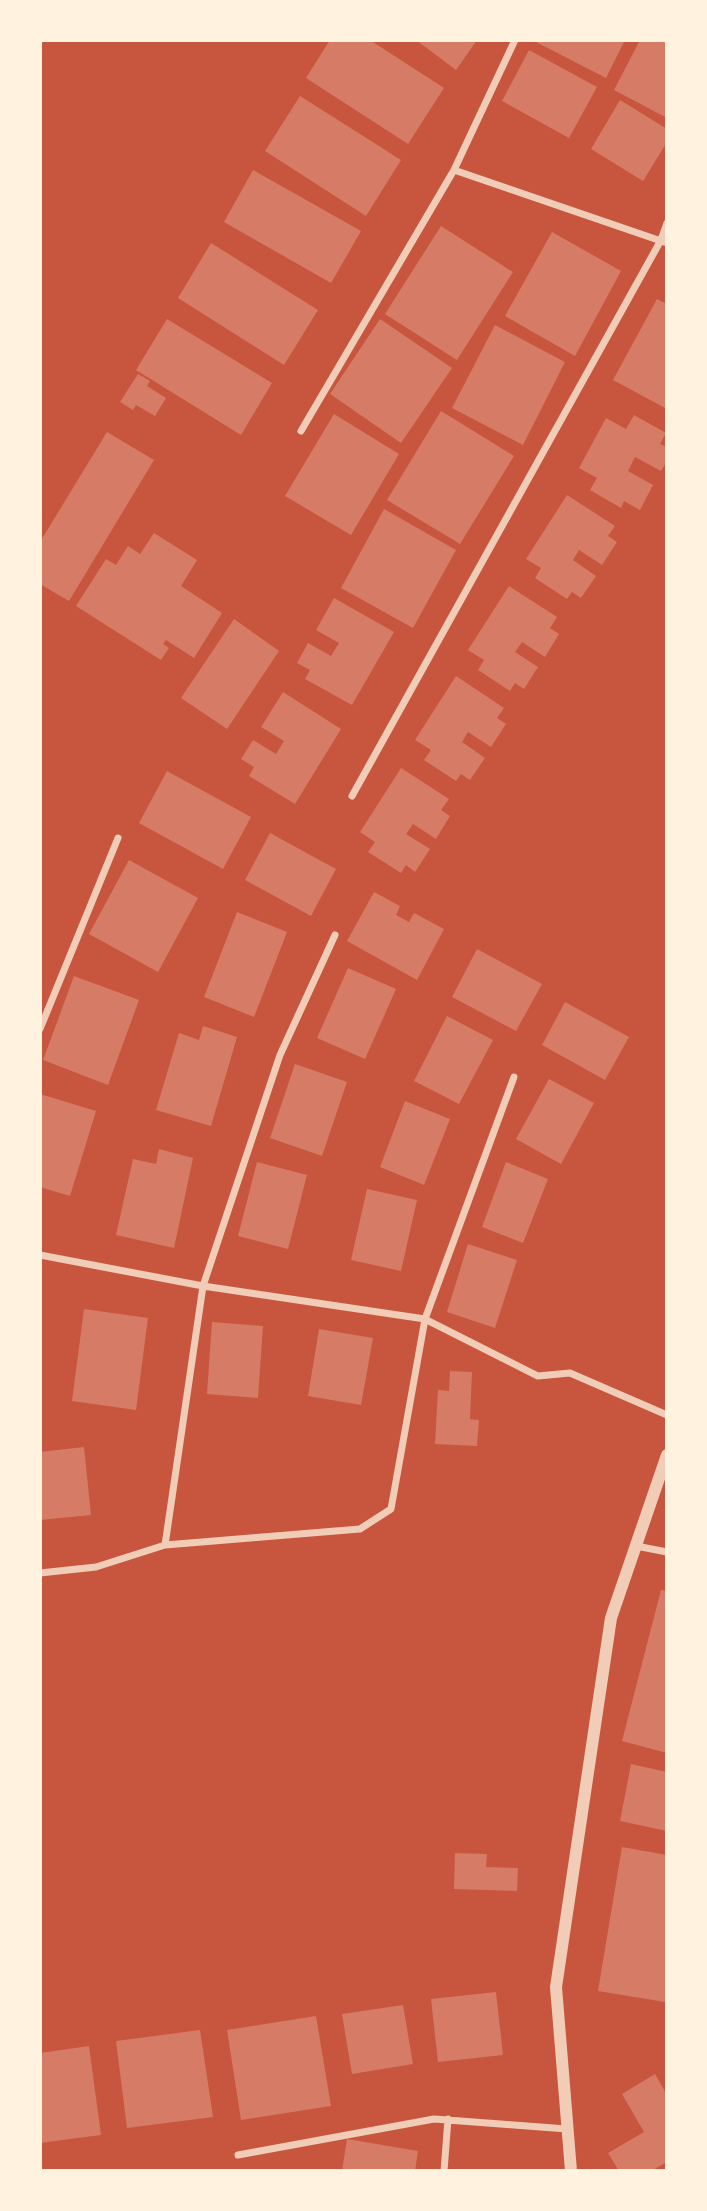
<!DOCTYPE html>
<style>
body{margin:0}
#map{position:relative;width:707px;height:2211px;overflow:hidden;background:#c8553d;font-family:"Exo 2",sans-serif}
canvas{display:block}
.frame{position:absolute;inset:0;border:42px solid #fff3e0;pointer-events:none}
</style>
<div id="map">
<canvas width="707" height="2211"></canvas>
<div class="frame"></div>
</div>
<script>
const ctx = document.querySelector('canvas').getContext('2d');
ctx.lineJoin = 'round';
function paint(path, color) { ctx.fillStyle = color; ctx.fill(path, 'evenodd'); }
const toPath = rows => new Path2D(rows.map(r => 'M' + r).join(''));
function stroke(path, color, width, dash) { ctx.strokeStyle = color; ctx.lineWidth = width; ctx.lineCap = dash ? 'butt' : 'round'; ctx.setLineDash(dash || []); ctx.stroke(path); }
paint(toPath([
 [330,40,370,40,444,88,408,144,306,78],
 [416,40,477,40,456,70],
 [532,40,625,40,606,78],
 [640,40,667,40,667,118,614,90],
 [529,50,597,87,569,138,502,101],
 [300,96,401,160,366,216,265,151],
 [620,100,667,129,667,142,643,181,591,149],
 [253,170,361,231,331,283,224,222],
 [441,226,513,272,457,360,385,314],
 [552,232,621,271,575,356,505,316],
 [211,243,318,310,284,365,178,298],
 [657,299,667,304,667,409,613,380],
 [167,319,272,383,241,435,136,370],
 [380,319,452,368,401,443,330,394],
 [495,325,565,362,523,445,452,408],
 [138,374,150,381,147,386,166,398,155,416,136,405,133,410,120,402],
 [441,411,514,456,460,544,387,500],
 [334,414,399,454,351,535,285,496],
 [634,415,666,433,660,444,667,447,667,461,661,471,635,457,628,471,653,485,640,510,624,501,621,508,590,490,597,478,579,468,606,418,626,429],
 [107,432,154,460,69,601,40,584,40,542],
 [567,495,615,526,608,536,617,542,602,565,579,550,573,560,596,576,581,598,572,592,567,599,535,578,541,568,526,559],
 [384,509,456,550,413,628,341,588],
 [154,533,197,560,181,586,222,613,194,658,166,640,163,644,169,648,161,660,76,606,106,559,116,565,128,546,140,554],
 [509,586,557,617,550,628,559,634,545,657,522,642,515,652,538,667,524,689,515,683,510,691,478,670,484,660,468,650],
 [334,598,394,632,352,705,305,679,310,670,297,663,308,643,331,656,339,643,316,630],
 [234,619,279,651,227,729,181,698],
 [456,676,504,708,497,718,506,724,491,747,468,732,462,742,485,758,470,780,461,774,456,781,424,760,431,750,415,740],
 [283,692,341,729,295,804,249,776,254,767,241,759,253,740,276,754,284,741,261,727],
 [401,768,449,799,441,810,450,816,436,839,413,824,406,834,430,849,415,872,406,865,401,873,368,852,375,842,360,832],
 [167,771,251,817,223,869,139,823],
 [270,833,336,869,311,916,245,880],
 [129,860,198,898,158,972,89,934],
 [374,892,400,906,396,915,409,922,414,913,444,929,417,980,347,941],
 [237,912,287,932,254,1017,204,997],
 [477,949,542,984,516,1031,452,997],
 [348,968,396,989,365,1059,317,1038],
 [74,976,139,1000,108,1085,43,1060],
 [565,1002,629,1037,605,1080,542,1045],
 [447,1016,493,1040,459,1104,414,1081],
 [203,1026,237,1037,211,1126,156,1110,179,1033,199,1040],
 [295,1064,347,1082,322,1156,270,1138],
 [549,1079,594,1103,561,1164,516,1139],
 [40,1094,96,1111,70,1196,40,1187],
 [405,1101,450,1119,424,1185,380,1167],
 [159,1149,193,1158,174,1248,116,1235,133,1159,156,1164],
 [257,1162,307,1175,288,1249,238,1236],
 [506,1162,548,1179,523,1243,482,1227],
 [367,1189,417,1200,401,1271,351,1260],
 [468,1244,517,1260,495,1328,447,1312],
 [84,1309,148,1318,136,1410,72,1401],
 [212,1322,263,1326,258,1398,207,1394],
 [319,1329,373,1338,361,1405,308,1396],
 [450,1371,472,1372,470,1419,479,1420,477,1446,435,1444,438,1390,449,1391],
 [84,1447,91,1515,40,1520,40,1452],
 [661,1590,667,1591,667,1753,622,1741],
 [631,1764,667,1772,667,1831,620,1821],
 [622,1847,667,1855,667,1990,665,2002,598,1991],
 [455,1853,487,1854,486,1867,518,1868,517,1891,454,1889],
 [496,1992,503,2055,438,2062,431,1999],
 [403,2005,413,2064,352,2074,342,2014],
 [316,2016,331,2106,241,2120,227,2030],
 [200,2030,213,2117,127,2128,116,2041],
 [89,2046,101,2135,40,2143,40,2053],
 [655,2074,667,2095,667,2162,651,2171,619,2171,608,2153,644,2132,622,2094],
 [347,2139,418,2151,415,2171,342,2171]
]), '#d67c66');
stroke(toPath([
 [454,170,667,243],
 [301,431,454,170,515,40],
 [352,796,661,240,667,223],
 [40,1029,118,838],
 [40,1255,203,1286,425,1319,538,1376,570,1373,667,1415],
 [165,1545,203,1286,280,1055,335,935],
 [636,1546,667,1552],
 [40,1573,96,1567,165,1545,360,1529,391,1509,425,1319,514,1077],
 [238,2155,434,2119,567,2129],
 [444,2171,448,2119]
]), '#f1ccb7', 7);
stroke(toPath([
 [571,2171,556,1987,611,1618,667,1455]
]), '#f1ccb7', 12);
</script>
